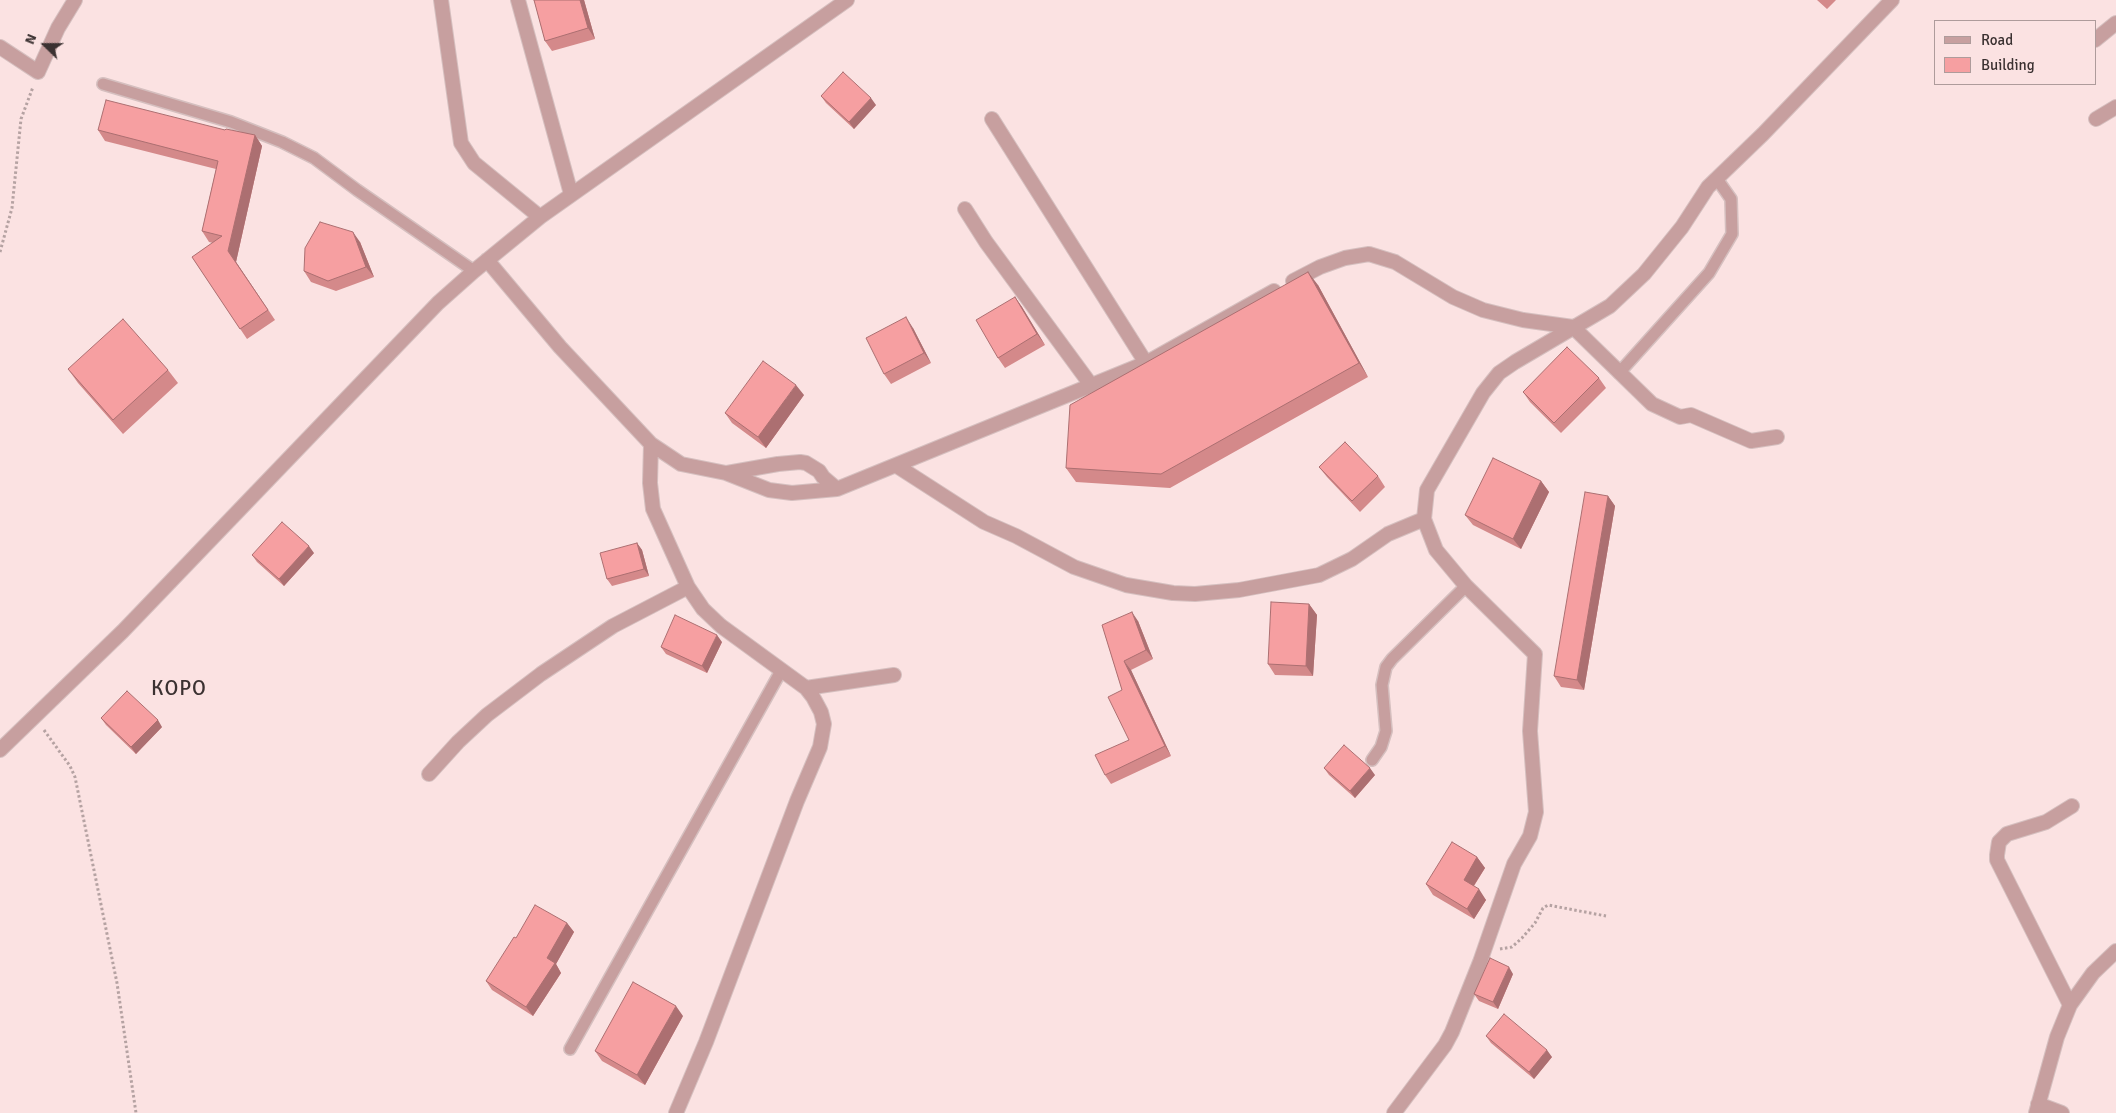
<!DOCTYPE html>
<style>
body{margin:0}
#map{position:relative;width:2116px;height:1113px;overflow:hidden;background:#fbe2e2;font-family:Signika,sans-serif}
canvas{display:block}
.legend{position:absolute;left:1934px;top:20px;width:162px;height:65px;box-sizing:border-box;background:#fbe2e2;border:1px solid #ae9b9b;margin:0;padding:6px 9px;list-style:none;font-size:15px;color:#3b3131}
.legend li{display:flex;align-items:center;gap:10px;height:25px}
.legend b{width:25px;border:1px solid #ae9b9b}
.north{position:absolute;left:20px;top:20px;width:50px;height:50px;-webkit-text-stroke:4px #fbe2e2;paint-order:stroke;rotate:292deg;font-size:14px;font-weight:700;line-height:20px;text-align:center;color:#3b3131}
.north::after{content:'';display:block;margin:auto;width:18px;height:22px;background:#3b3131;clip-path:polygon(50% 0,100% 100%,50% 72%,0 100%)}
</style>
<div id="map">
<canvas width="2116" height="1113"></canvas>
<ul class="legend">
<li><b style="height:6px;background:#c79f9f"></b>Road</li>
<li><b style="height:14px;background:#f69fa1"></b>Building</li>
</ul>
<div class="north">N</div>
</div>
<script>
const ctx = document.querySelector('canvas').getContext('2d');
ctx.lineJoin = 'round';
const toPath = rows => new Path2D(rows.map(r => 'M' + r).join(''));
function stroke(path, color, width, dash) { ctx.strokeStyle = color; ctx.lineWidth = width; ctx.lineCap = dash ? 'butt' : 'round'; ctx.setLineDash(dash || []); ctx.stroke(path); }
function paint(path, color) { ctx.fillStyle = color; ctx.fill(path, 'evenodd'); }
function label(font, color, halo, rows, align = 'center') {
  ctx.font = font + ' Signika,sans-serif'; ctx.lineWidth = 4; ctx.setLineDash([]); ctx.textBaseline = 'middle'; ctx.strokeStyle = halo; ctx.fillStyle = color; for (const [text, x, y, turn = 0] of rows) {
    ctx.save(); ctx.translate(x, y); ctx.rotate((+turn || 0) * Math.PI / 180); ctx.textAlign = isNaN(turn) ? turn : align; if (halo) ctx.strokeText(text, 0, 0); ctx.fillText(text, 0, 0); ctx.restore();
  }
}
const service = toPath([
 [103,84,231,122,282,142,314,158,357,190,474,271],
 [1619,373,1709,273,1732,234,1731,199,1717,179],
 [1372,760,1381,747,1386,731,1382,685,1386,667,1392,659,1466,586],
 [570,1049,781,671]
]);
const minor = toPath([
 [441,0,461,143,474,163,540,217],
 [518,0,571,194],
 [2095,40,2116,23],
 [0,47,38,72,58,28,75,0],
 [992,119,1146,363],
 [2096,119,2116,107],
 [965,209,986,242,1091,385],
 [487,260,560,347,651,444,681,464,726,473,769,490,792,493,837,489,1146,363,1274,291],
 [1293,281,1320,267,1345,258,1369,254,1395,262,1453,297,1483,310,1523,320,1573,327,1652,404,1680,417,1691,415,1751,441,1777,437],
 [651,444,650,483,653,509,688,587,703,609,721,626,806,688,813,697,821,712,824,724,820,747,797,801,706,1042,676,1113],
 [897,466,984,522,1016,536,1074,567,1126,585,1173,593,1195,594,1239,590,1319,575,1352,559,1388,534,1424,519],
 [727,473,778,464,800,462,806,463,819,471,823,477,837,489],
 [806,688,894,675],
 [0,750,123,631,438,303,474,271,540,217,847,0],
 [429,774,458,742,487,715,541,674,613,626,688,587],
 [2070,1005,1997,860,1997,855,1999,842,2007,834,2046,822,2072,806],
 [2038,1104,2062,1113],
 [1394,1113,1445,1045,1452,1032,1480,962,1514,864,1530,836,1536,812,1530,731,1535,654,1466,586,1436,550,1424,519,1427,490,1483,393,1499,373,1515,362,1610,306,1644,274,1682,227,1708,187,1763,134,1892,0],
 [2036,1113,2057,1037,2070,1005,2093,973,2116,951]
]);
stroke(service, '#d5bfbf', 14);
stroke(minor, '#d5bfbf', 16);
stroke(toPath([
 [0,252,12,208,21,119,33,87],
 [44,730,70,766,75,777,117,983,136,1113],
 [1500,949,1512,947,1522,938,1535,923,1543,908,1548,905,1606,916]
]), '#b5a2a2', 3, [2.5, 2.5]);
stroke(service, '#c79f9f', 11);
stroke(minor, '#c79f9f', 14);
paint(toPath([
 [534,0,584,0,595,39,552,51,545,41],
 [1817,0,1836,0,1827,9],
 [821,96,876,105,854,129,826,103],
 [98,130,225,130,255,135,262,146,236,262,275,320,247,339,192,257,213,243,209,242,202,231,216,169,105,141],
 [360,242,374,277,336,291,311,282,304,271],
 [1318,285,1368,377,1170,488,1076,482,1066,468],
 [1015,297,1022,307,1045,345,1005,368,998,358],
 [913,328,931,363,891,384,884,374],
 [68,369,168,370,178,383,123,434,78,383],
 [1599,378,1606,388,1561,433,1530,402,1523,392],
 [804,395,766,448,732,423,725,413],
 [1319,467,1378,476,1385,487,1360,512,1327,477],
 [1541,481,1549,492,1521,549,1473,525,1465,515],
 [1608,496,1615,506,1584,690,1561,687,1554,676],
 [637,543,642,550,649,576,612,586,607,579],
 [314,553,284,586,257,562,252,555],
 [1309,604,1317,615,1313,676,1275,675,1268,664],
 [1138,621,1153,659,1131,670,1171,756,1111,784,1105,775,1129,740,1122,690,1102,625],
 [722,642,707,673,666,654,661,647],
 [101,718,162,727,136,754,106,725],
 [1324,768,1375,775,1355,798,1329,775],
 [1477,857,1485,868,1474,886,1486,900,1474,919,1433,895,1426,884],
 [567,923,574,932,556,964,561,973,533,1016,492,990,486,981,516,938],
 [1513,974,1498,1009,1479,1001,1474,994],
 [683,1016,645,1085,602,1061,595,1051],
 [1486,1036,1552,1057,1534,1079,1491,1043]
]), '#d4898a');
paint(toPath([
 [580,0,584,0,595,39,588,28],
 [871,98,876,105,854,129,849,122],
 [255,135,262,146,236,262,275,320,228,251],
 [353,232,360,242,374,277,366,267],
 [1308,272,1318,285,1368,377,1359,363],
 [1015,297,1022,307,1045,345,1037,334],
 [906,317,913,328,931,363,924,353],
 [796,385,804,395,766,448,758,437],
 [1541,481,1549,492,1521,549,1513,539],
 [1608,496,1615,506,1584,690,1577,680],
 [637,543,642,550,649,576,644,569],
 [309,546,314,553,284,586,279,579],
 [1309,604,1317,615,1313,676,1306,666],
 [1132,612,1138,621,1153,659,1146,650],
 [717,635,722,642,707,673,702,666],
 [1124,661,1131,670,1171,756,1165,746],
 [158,720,162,727,136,754,131,747],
 [1370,768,1375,775,1355,798,1350,791],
 [1477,857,1485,868,1471,890,1464,880],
 [1479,889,1486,900,1474,919,1467,909],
 [567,923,574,932,556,964,561,973,533,1016,526,1007,547,958],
 [1509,967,1513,974,1498,1009,1493,1002],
 [676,1006,683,1016,645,1085,637,1075],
 [1547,1050,1552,1057,1534,1079,1529,1072]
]), '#ac6f71');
const building = toPath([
 [534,0,580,0,588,28,545,41,534,0],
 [843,72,871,98,849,122,821,96,843,72],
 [106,100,225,130,226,129,255,135,228,251,268,310,240,329,192,257,222,236,202,231,218,161,98,130,106,100],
 [320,222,353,232,366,267,328,281,304,271,305,248,320,222],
 [1308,272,1359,363,1161,474,1066,468,1070,405,1308,272],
 [1015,297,1037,334,998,358,976,320,1015,297],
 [906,317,924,353,884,374,866,338,906,317],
 [123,319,168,370,113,420,68,369,123,319],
 [1567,347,1599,378,1554,423,1523,392,1567,347],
 [763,361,796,385,758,437,725,413,763,361],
 [1345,442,1378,476,1352,501,1319,467,1345,442],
 [1493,458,1541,481,1513,539,1465,515,1493,458],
 [1585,492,1608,496,1577,680,1554,676,1585,492],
 [282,522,309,546,279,579,252,555,282,522],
 [637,543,644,569,607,579,600,553,637,543],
 [1271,602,1309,604,1306,666,1268,664,1271,602],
 [1132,612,1146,650,1124,661,1165,746,1105,775,1095,755,1129,740,1108,697,1122,690,1102,625,1132,612],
 [675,615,717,635,702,666,661,647,675,615],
 [127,691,158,720,131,747,101,718,127,691],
 [1344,745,1370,768,1350,791,1324,768,1344,745],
 [1452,842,1477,857,1464,880,1479,889,1467,909,1426,884,1452,842],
 [535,905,567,923,547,958,555,963,526,1007,486,981,514,937,516,938,535,905],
 [1490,958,1509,967,1493,1002,1474,994,1490,958],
 [633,982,676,1006,637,1075,595,1051,633,982],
 [1504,1014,1547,1050,1529,1072,1486,1036,1504,1014]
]);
paint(building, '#f69fa1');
stroke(building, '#ac6f71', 1);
ctx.letterSpacing = '1px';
label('21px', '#3b3131', '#fbe2e2', [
 ["KOPO",179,689]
]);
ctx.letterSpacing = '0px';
</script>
